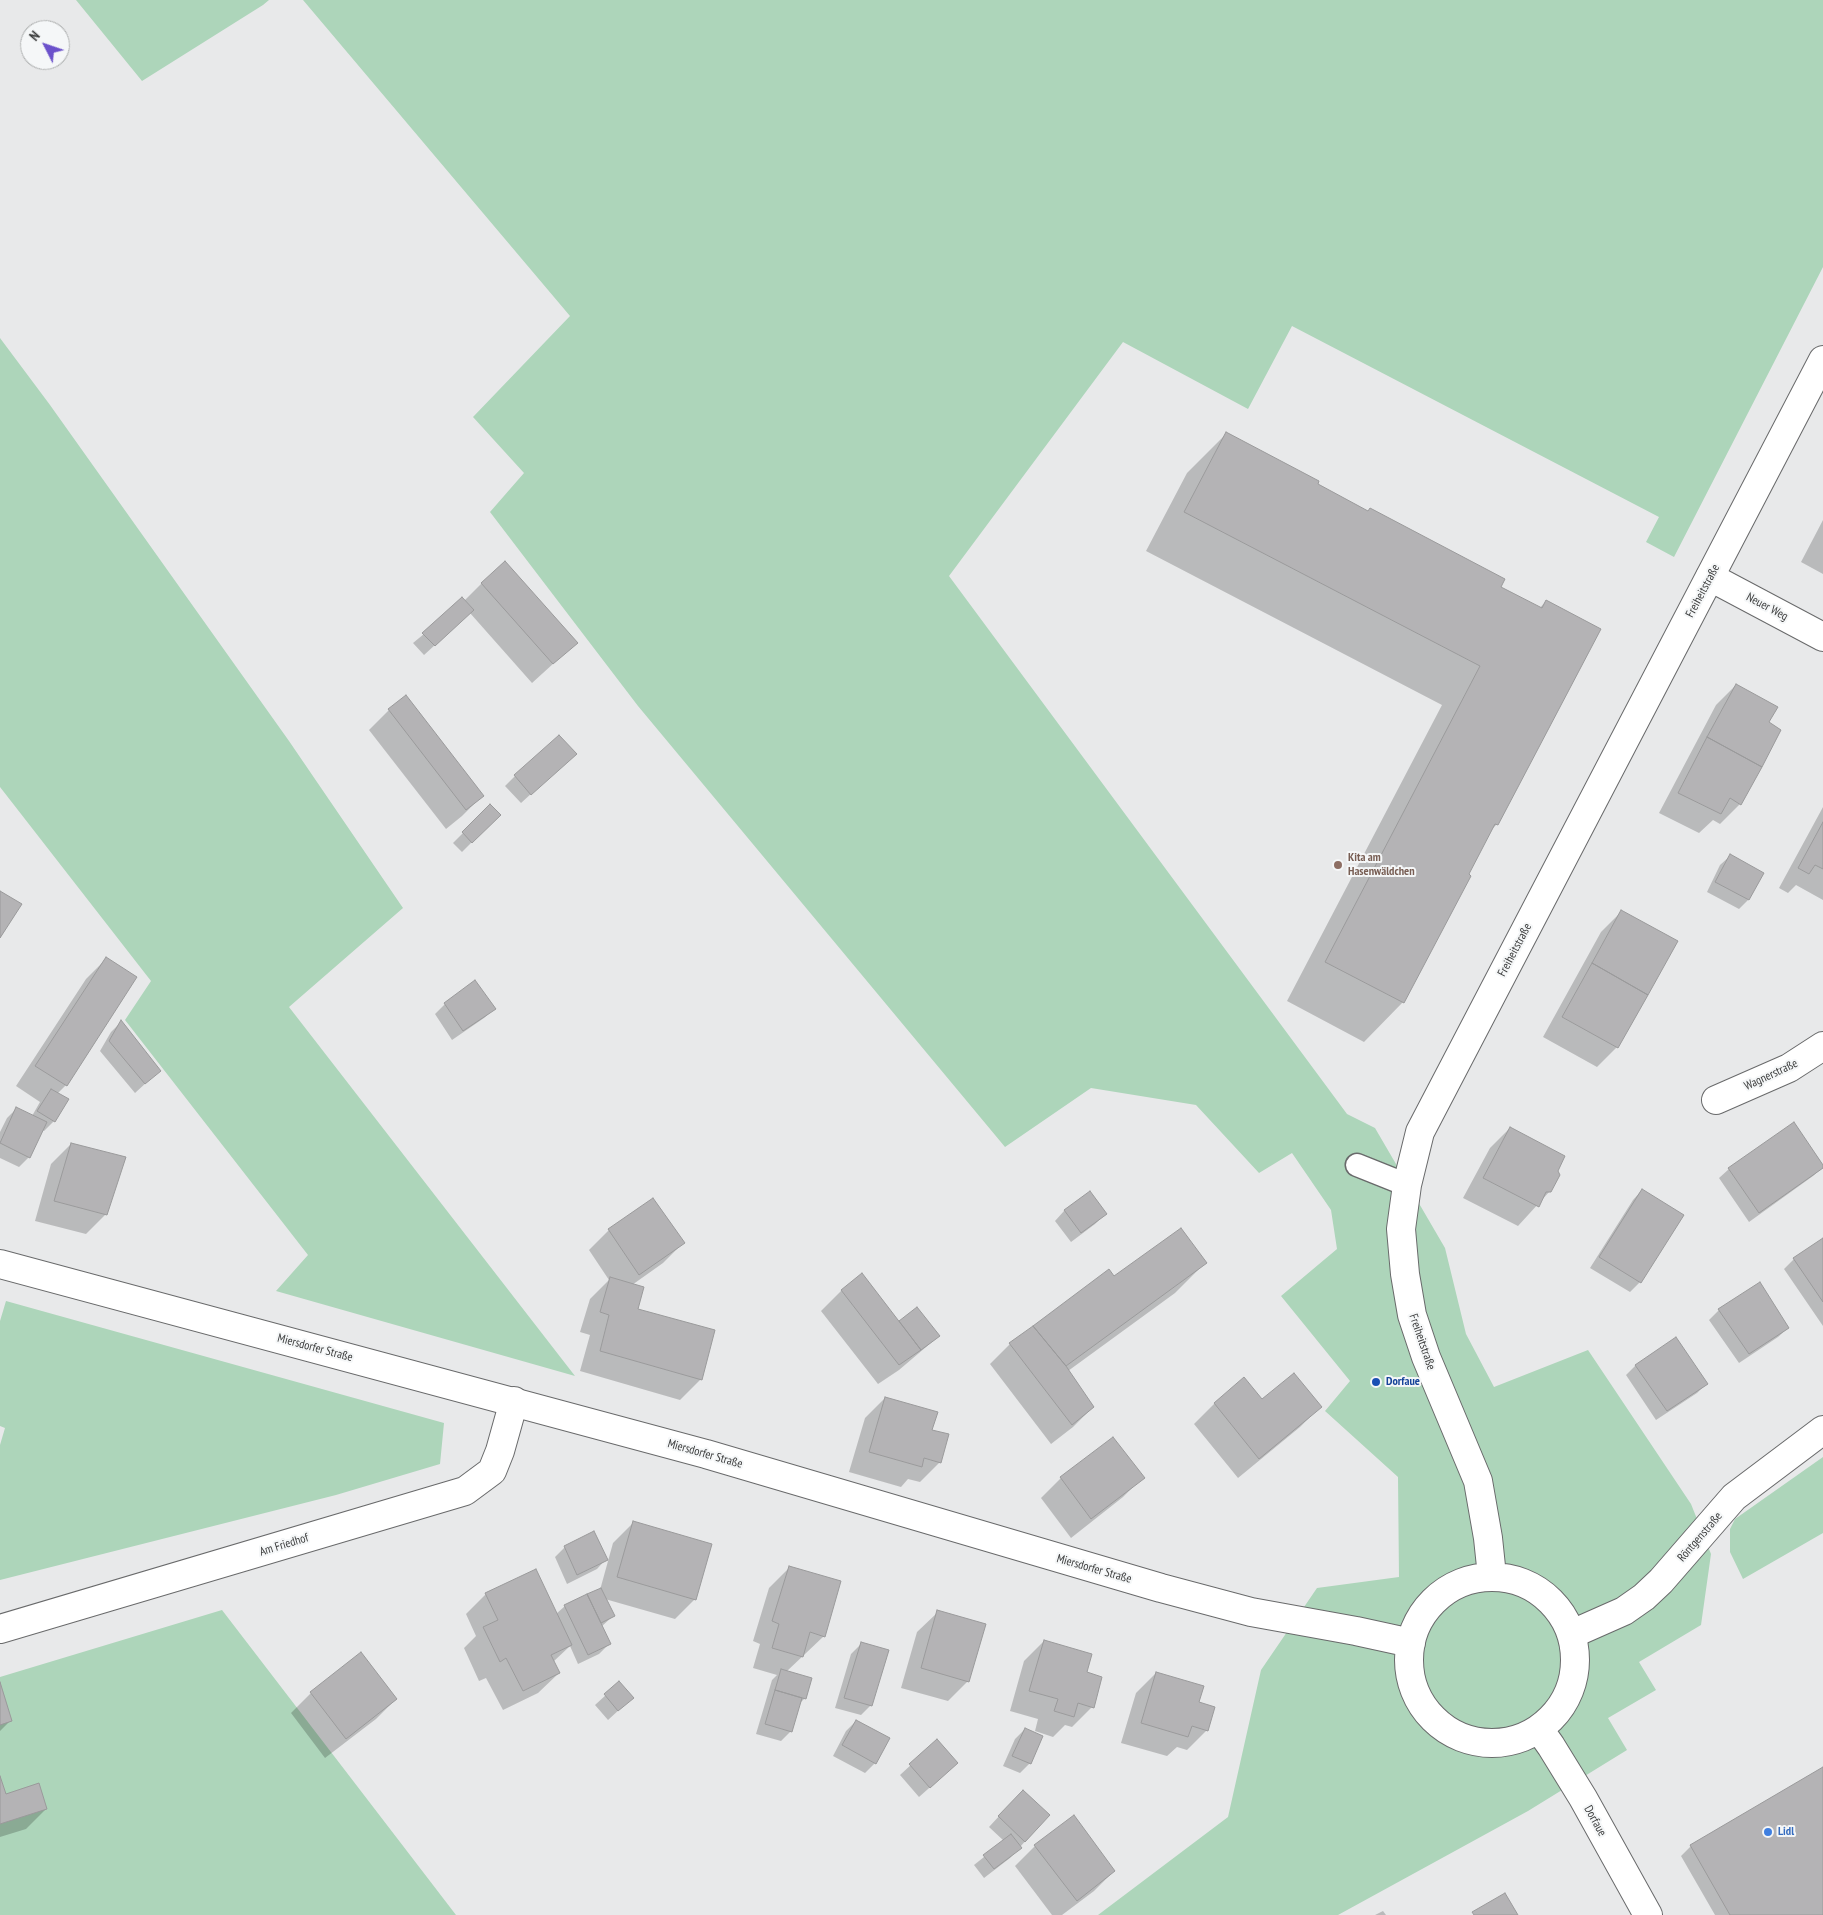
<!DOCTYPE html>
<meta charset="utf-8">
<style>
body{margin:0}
#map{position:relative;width:1823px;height:1915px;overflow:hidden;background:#e8e9ea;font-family:"PT Sans Narrow",sans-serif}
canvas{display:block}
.north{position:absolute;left:20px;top:20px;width:50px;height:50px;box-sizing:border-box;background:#f5f7f8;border:1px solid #abadad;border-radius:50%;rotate:311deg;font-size:14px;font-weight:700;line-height:20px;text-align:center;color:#3c3d3d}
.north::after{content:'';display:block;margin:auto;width:18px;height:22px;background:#6b51cb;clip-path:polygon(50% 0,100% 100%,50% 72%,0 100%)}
</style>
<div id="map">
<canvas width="1823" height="1915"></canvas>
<div class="north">N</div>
</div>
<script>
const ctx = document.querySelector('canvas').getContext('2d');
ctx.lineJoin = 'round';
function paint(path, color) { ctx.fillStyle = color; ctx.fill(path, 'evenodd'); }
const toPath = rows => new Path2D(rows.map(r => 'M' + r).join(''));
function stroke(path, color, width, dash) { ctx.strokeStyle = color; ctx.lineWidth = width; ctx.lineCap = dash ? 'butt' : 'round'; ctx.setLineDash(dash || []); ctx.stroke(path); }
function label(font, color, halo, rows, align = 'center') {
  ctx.font = font + ' "PT Sans Narrow",sans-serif'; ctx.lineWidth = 4; ctx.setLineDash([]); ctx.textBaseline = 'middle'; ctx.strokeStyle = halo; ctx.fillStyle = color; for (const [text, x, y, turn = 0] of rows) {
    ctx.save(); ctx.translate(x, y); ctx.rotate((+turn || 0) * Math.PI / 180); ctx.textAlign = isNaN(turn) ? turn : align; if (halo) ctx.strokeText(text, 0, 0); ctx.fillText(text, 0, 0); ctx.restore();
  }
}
paint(toPath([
 [76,0,269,0,263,5,142,81],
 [303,0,1823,0,1823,267,1674,557,1646,542,1659,517,1292,326,1248,409,1123,342,949,576,1347,1114,1375,1128,1445,1248,1466,1334,1494,1387,1588,1350,1691,1504,1711,1554,1701,1625,1639,1662,1656,1690,1608,1718,1627,1750,1528,1811,1338,1915,1098,1915,1228,1817,1261,1670,1317,1588,1399,1577,1398,1477,1325,1411,1350,1381,1281,1296,1337,1249,1331,1210,1292,1153,1259,1173,1196,1105,1091,1088,1005,1147,638,706,490,512,524,473,473,417,570,316],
 [0,338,50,405,289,741,403,908,289,1007,575,1376,276,1291,308,1255,125,1020,151,981,0,787],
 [6,1301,444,1423,440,1464,336,1495,0,1580,0,1445,5,1428,0,1426,0,1321],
 [1823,1457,1823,1533,1743,1579,1730,1552,1730,1529,1735,1519],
 [222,1610,456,1915,0,1915,0,1677]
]), '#add5ba');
paint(toPath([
 [1226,434,1539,609,1546,601,1497,824,1490,831,1403,1002,1364,1042,1287,1001,1442,705,1146,551,1187,473],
 [1823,520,1823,574,1801,562],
 [482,583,576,643,532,683,470,613,424,655,413,643,464,601],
 [1736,685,1767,722,1740,804,1720,824,1713,820,1699,833,1659,813,1716,705],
 [389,710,482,796,462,816,446,829,369,730],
 [575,754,521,803,505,786,515,776],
 [490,806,499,815,462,852,453,843],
 [1823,807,1823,900,1796,885,1788,893,1779,888],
 [1730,856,1748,900,1739,909,1707,892,1720,865],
 [1621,912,1617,1047,1597,1067,1543,1037,1601,932],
 [106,959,66,1085,57,1094,54,1121,44,1131,42,1130,29,1157,19,1167,0,1158,0,1132,7,1118,17,1108,32,1116,40,1102,16,1086,86,979],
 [475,982,494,1009,484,1018,452,1040,435,1014,445,1004],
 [121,1022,159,1071,135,1093,100,1051,111,1032],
 [1510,1128,1556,1172,1550,1191,1518,1226,1463,1198,1490,1148],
 [71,1144,106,1214,86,1234,35,1221,51,1164],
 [1823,1167,1813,1176,1749,1222,1719,1178,1729,1169],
 [1642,1190,1640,1282,1630,1292,1590,1268,1633,1200],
 [1089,1193,1105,1214,1095,1224,1071,1242,1055,1221,1064,1211],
 [609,1230,683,1243,663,1263,632,1285,637,1310,713,1331,700,1380,680,1400,580,1371,590,1335,580,1332,590,1299,609,1280,589,1250],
 [1823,1239,1823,1326,1784,1269,1794,1259],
 [1205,1263,1175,1293,1068,1371,1093,1407,1073,1427,1051,1444,990,1364,1010,1344,1114,1278],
 [862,1275,898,1323,917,1308,939,1336,899,1370,878,1384,821,1311,841,1291],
 [1719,1310,1788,1328,1778,1337,1739,1363,1709,1320],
 [1636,1365,1706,1384,1697,1393,1656,1420,1626,1375],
 [1244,1379,1262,1401,1320,1407,1300,1427,1238,1478,1194,1424,1214,1404],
 [885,1398,940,1462,920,1482,908,1479,901,1487,849,1472,865,1418],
 [1143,1477,1123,1497,1071,1538,1041,1498,1061,1478],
 [633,1523,695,1599,675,1619,605,1599,613,1616,601,1627,609,1644,599,1654,578,1664,570,1646,553,1662,559,1673,538,1693,503,1710,486,1678,479,1681,464,1648,476,1636,466,1614,486,1594,556,1614,565,1606,600,1590,613,1543],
 [565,1547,606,1559,597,1569,567,1584,555,1557],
 [789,1568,824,1636,786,1672,805,1698,799,1704,791,1731,781,1741,756,1734,772,1680,777,1675,753,1668,760,1644,753,1641,769,1588],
 [938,1612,968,1681,948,1701,901,1688,917,1632],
 [1044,1641,1086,1673,1092,1707,1072,1727,1065,1725,1053,1737,1035,1731,1038,1719,1010,1711,1024,1661],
 [861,1644,871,1705,861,1715,835,1708,851,1654],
 [1156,1673,1198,1703,1207,1730,1187,1750,1177,1747,1167,1756,1121,1743,1136,1693],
 [619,1683,632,1698,608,1720,595,1705],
 [0,1686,11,1720,0,1731],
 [311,1693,396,1699,376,1719,325,1758,291,1713],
 [856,1721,875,1763,865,1773,833,1756,846,1731],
 [1025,1729,1030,1763,1020,1773,1003,1766,1015,1739],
 [937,1741,946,1773,919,1797,900,1775],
 [1823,1768,1823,1915,1715,1915,1681,1856,1691,1846],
 [0,1780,5,1796,46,1809,26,1829,0,1837],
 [1013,1801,1049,1815,1010,1858,984,1878,974,1865,1004,1841,989,1827],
 [1035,1846,1114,1871,1094,1891,1062,1915,1052,1915,1015,1866],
 [1383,1911,1386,1915,1375,1915]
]), '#0003');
const building = toPath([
 [1226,432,1319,481,1318,484,1368,511,1370,508,1505,579,1501,587,1542,608,1546,600,1601,629,1498,825,1495,824,1469,874,1471,876,1404,1003,1325,962,1480,666,1184,512,1226,432],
 [505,561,578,643,553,664,481,583,505,561],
 [462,597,474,610,435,646,422,633,462,597],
 [1736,684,1778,707,1769,722,1781,730,1762,767,1707,737,1736,684],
 [406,695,484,796,466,810,388,709,406,695],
 [559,735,577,754,531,795,514,775,559,735],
 [1707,737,1762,767,1741,805,1730,798,1721,814,1678,793,1707,737],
 [490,804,501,815,472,843,462,832,490,804],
 [1823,822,1823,869,1815,865,1809,874,1798,868,1823,822],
 [1730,854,1764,873,1749,900,1715,882,1730,854],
 [0,891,22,904,0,938,0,891],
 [1621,910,1678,941,1648,995,1592,963,1621,910],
 [106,957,137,977,67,1086,35,1066,106,957],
 [1592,963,1648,995,1618,1048,1562,1017,1592,963],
 [475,980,496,1009,463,1031,444,1003,475,980],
 [121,1020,161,1071,145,1084,109,1041,121,1020],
 [51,1089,69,1099,55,1122,37,1111,51,1089],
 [16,1107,47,1122,30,1158,0,1143,16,1107],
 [1794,1122,1823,1165,1823,1168,1759,1213,1728,1168,1794,1122],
 [1510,1127,1565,1156,1558,1171,1560,1175,1551,1192,1546,1192,1539,1207,1483,1178,1510,1127],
 [71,1143,126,1157,107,1215,54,1201,71,1143],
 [1642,1189,1684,1215,1641,1283,1599,1257,1642,1189],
 [1090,1191,1107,1214,1081,1233,1064,1210,1090,1191],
 [653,1198,685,1243,639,1275,608,1229,653,1198],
 [1181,1228,1207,1263,1066,1366,1033,1326,1109,1269,1114,1276,1181,1228],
 [1823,1238,1823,1302,1793,1258,1823,1238],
 [862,1273,921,1350,899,1365,841,1290,862,1273],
 [610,1277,644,1287,638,1309,715,1330,702,1380,600,1351,609,1315,600,1312,610,1277],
 [1760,1282,1789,1328,1749,1354,1718,1309,1760,1282],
 [917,1307,940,1336,921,1350,899,1321,917,1307],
 [1033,1326,1066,1366,1094,1407,1072,1425,1009,1343,1033,1326],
 [1676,1337,1708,1384,1667,1411,1635,1365,1676,1337],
 [1294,1373,1322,1407,1259,1459,1214,1403,1244,1377,1262,1399,1294,1373],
 [885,1397,938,1412,932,1430,949,1434,941,1463,924,1458,922,1467,869,1452,885,1397],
 [1113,1437,1145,1478,1091,1519,1060,1477,1113,1437],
 [633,1521,712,1544,696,1600,617,1577,633,1521],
 [594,1531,608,1560,577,1575,564,1546,594,1531],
 [789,1566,841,1581,825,1637,810,1632,803,1657,772,1648,779,1624,772,1621,789,1566],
 [536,1569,572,1645,551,1655,560,1673,523,1691,506,1658,500,1662,483,1627,498,1620,485,1593,536,1569],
 [601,1588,615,1616,601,1623,587,1594,601,1588],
 [587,1594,611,1644,588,1655,564,1605,587,1594],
 [937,1610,986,1624,969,1682,921,1668,937,1610],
 [1044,1640,1092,1654,1087,1672,1102,1677,1094,1708,1078,1703,1074,1717,1054,1711,1058,1699,1029,1691,1044,1640],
 [861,1642,889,1650,872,1706,844,1698,861,1642],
 [361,1652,397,1699,346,1739,310,1692,361,1652],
 [781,1669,812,1678,806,1699,775,1690,781,1669],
 [1156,1672,1204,1686,1199,1702,1215,1707,1208,1731,1192,1726,1188,1737,1141,1723,1156,1672],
 [619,1681,634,1698,618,1711,604,1694,619,1681],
 [0,1682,12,1721,0,1725,0,1682],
 [775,1690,802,1698,792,1732,765,1724,775,1690],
 [856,1720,890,1738,876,1764,842,1745,856,1720],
 [1025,1728,1043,1736,1031,1764,1012,1756,1025,1728],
 [937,1739,958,1763,930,1788,909,1764,937,1739],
 [1823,1767,1823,1915,1730,1915,1690,1845,1823,1767],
 [0,1776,6,1794,39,1783,47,1809,0,1824,0,1776],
 [1023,1790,1050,1815,1025,1842,998,1816,1023,1790],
 [1074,1815,1115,1871,1077,1901,1034,1845,1074,1815],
 [1011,1834,1022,1848,994,1869,983,1855,1011,1834],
 [1505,1893,1518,1915,1474,1915,1472,1912,1505,1893]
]);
paint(building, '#b4b3b5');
stroke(building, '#9a9a9b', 1);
const lane = toPath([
 [1357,1165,1407,1185]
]);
const street = toPath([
 [1710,577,1823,637],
 [1716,1100,1789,1068,1823,1046],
 [0,1629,465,1491,492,1471,500,1451,514,1401],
 [1572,1634,1624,1611,1644,1597,1661,1581,1734,1497,1823,1430]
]);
const secondary = toPath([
 [0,1264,706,1454,1161,1588,1251,1612,1356,1631,1411,1643],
 [1492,1576,1488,1538,1478,1481,1426,1357,1412,1315,1405,1274,1401,1229,1407,1185,1420,1132,1823,360],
 '1409 1660a83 83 0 1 1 166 0a83 83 0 1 1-166 0Z',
 [1539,1729,1551,1746,1583,1798,1648,1915]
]);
stroke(lane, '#696a6b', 25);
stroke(street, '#696a6b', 30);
stroke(secondary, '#696a6b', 30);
stroke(lane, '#fff', 22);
stroke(street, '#fff', 28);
stroke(secondary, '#fff', 28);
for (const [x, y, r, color] of [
 [1338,865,5,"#8d6e63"],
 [1376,1382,5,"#1a4fb4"],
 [1768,1832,5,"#3f7fe0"]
]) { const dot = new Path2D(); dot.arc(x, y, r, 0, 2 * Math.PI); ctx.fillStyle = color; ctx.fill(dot); stroke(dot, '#f5f7f8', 2); }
label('12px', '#3c3d3d', '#f5f7f8', [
 ["Freiheitstraße",1703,591,-62],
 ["Neuer Weg",1767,607,28],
 ["Freiheitstraße",1515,950,-62],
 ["Wagnerstraße",1771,1075,-25],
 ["Freiheitstraße",1422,1342,71],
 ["Miersdorfer Straße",315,1348,15],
 ["Miersdorfer Straße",705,1454,16],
 ["Röntgenstraße",1700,1537,-49],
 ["Am Friedhof",284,1545,-17],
 ["Miersdorfer Straße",1094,1569,16],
 ["Dorfaue",1595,1821,61]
]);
label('bold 12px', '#785e54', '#f5f7f8', [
 ["Kita am",1348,858],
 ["Hasenwäldchen",1348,872]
], 'left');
label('bold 12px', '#164399', '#f5f7f8', [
 ["Dorfaue",1386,1382]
], 'left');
label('bold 12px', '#366cbe', '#f5f7f8', [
 ["Lidl",1778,1832]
], 'left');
</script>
